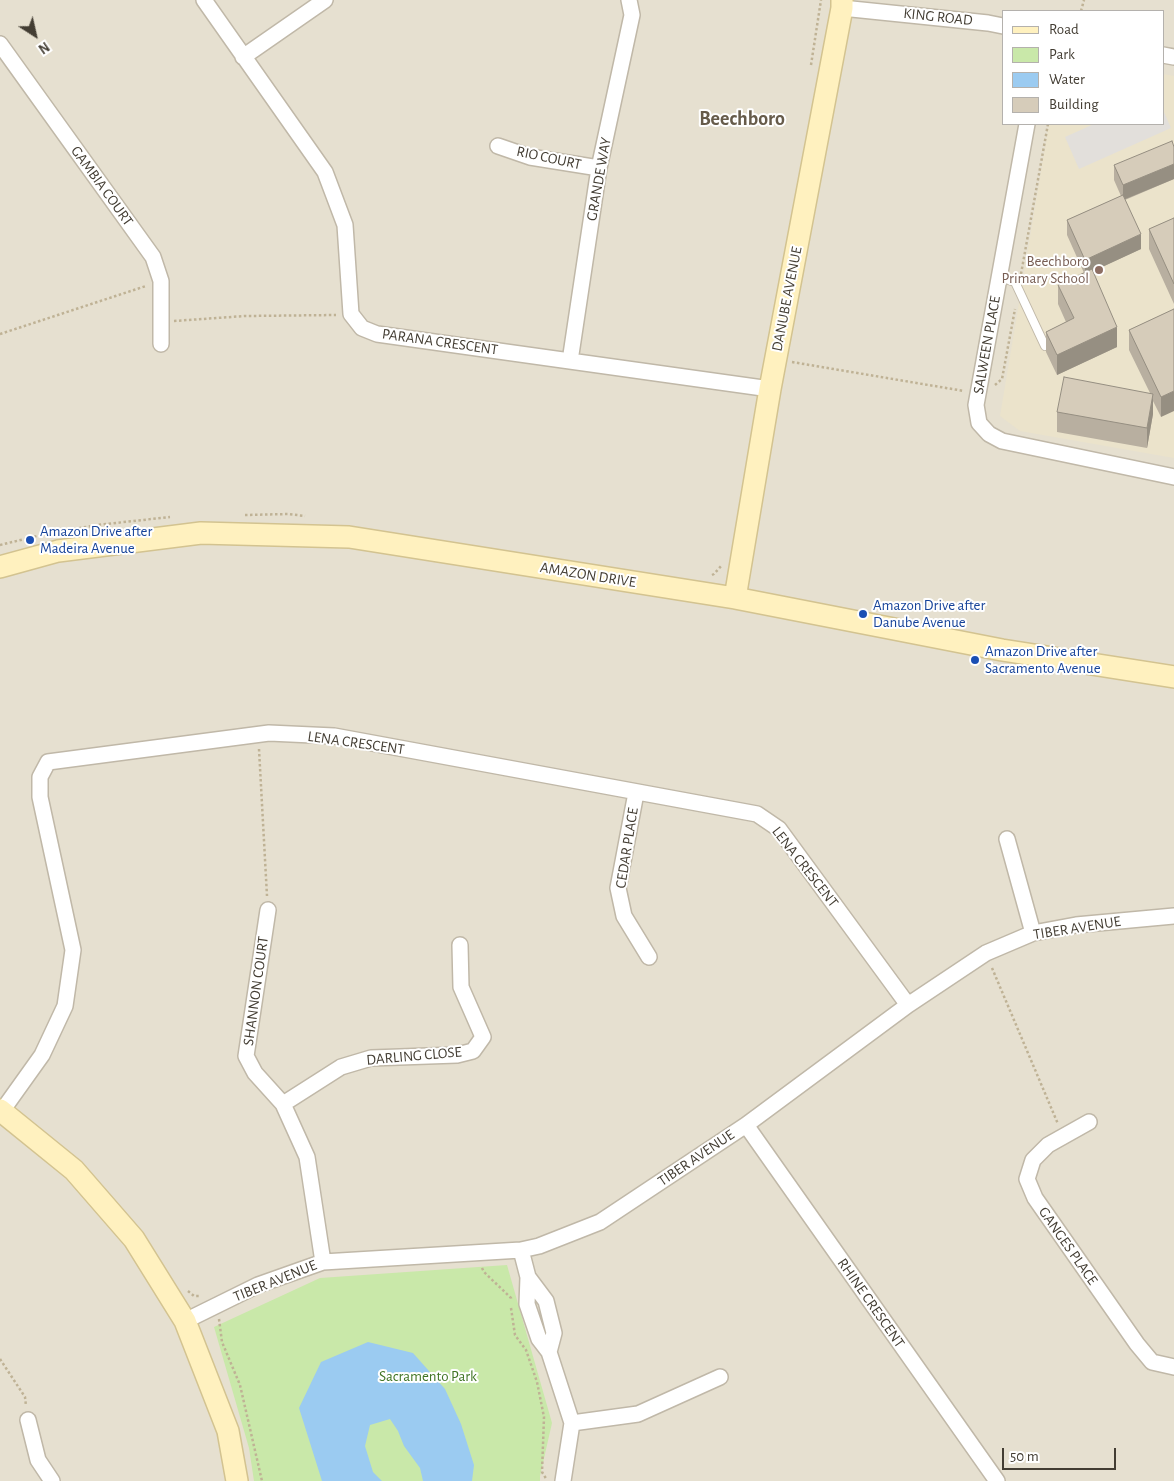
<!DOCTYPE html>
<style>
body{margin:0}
#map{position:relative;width:1174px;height:1481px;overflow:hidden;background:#f2ede2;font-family:"Alegreya Sans",sans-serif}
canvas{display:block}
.legend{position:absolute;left:1002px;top:10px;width:162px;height:115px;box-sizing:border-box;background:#fff;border:1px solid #b4b1ad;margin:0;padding:6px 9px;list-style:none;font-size:15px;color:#433d33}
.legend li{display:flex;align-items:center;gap:10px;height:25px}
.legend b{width:25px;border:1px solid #b4b1ad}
.north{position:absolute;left:10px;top:10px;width:50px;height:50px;-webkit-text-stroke:4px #fff;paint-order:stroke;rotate:145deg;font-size:14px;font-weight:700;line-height:20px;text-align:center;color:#433d33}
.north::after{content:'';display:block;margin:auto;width:18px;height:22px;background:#433d33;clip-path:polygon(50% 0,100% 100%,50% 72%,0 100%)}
.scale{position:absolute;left:1002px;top:1448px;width:114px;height:22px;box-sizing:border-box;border:2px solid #433d33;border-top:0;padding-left:6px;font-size:15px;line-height:18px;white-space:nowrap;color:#433d33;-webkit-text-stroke:4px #fff;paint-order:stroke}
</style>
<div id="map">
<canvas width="1174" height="1481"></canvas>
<ul class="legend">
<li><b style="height:6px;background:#fff1bf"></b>Road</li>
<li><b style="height:14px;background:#c9e8a9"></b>Park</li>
<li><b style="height:14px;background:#9bcbf1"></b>Water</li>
<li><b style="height:14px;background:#d6ccba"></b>Building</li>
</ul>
<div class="north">N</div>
<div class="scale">50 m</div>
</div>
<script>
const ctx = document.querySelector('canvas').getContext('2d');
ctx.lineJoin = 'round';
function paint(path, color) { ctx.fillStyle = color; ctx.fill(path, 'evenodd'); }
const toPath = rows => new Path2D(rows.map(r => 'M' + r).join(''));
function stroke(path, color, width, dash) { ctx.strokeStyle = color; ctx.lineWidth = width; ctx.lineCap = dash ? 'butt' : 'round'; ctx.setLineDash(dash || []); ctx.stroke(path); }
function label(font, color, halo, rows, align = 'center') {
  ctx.font = font + ' "Alegreya Sans",sans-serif'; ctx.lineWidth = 4; ctx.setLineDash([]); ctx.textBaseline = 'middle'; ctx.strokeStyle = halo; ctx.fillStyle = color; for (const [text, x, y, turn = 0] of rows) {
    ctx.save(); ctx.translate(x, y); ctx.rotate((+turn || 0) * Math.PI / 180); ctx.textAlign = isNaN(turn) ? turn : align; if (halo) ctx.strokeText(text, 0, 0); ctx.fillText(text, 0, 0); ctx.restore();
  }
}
paint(toPath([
 [0,0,1174,0,1174,1481,0,1481],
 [1003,11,1163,11,1163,124,1003,124]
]), '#e6e0d0');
paint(toPath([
 [1163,74,1174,76,1174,458,1020,431,1000,416,1049,124,1163,124]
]), '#ebe3cb');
paint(toPath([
 [507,1265,552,1423,540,1476,540,1481,254,1481,249,1448,214,1327,320,1278]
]), '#c9e8a9');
paint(toPath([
 [1163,110,1171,128,1079,169,1065,137,1094,124,1163,124]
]), '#e2dfdb');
paint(toPath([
 [368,1342,413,1353,445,1389,461,1424,474,1465,472,1481,423,1481,420,1468,404,1446,398,1431,390,1419,370,1425,365,1446,373,1472,382,1481,322,1481,299,1408,321,1362]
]), '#9bcbf1');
const lane = toPath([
 [999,277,1015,282,1045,346]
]);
const street = toPath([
 [204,0,325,172,345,225,351,314,362,328,377,334,770,389],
 [842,8,988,23,1003,26],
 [0,44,153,257,161,281,161,344],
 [1163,55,1174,57],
 [243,57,325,0],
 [1027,124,976,405,979,423,989,434,1002,441,1174,477],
 [498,146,530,157,599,168],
 [570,361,599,168,632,15,629,0],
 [636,793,618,888,624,916,649,957],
 [1007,839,1033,933],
 [268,910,246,1056,255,1073,283,1104,307,1157,323,1262],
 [283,1104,341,1067,371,1058,457,1055,473,1051,483,1037,461,987,460,945],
 [2,1111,42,1055,65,1006,73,950,40,797,40,777,48,762,269,733,334,736,757,814,779,829,908,1005],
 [1089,1122,1048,1145,1033,1160,1027,1179,1035,1198,1137,1344,1152,1362,1174,1367],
 [746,1125,997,1481],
 [521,1250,528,1277,527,1304,539,1339,549,1352,572,1423,563,1481],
 [528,1277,546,1301,554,1333,549,1352],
 [185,1321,258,1285,323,1262,521,1250,539,1246,600,1222,746,1125,908,1005,986,953,1033,933,1076,925,1174,916],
 [28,1420,38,1460,52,1481],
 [572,1423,638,1414,720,1377]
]);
const secondary = toPath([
 [0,567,58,551,201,533,349,537,735,598,1002,650,1174,677],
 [735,598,770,389,842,8,842,0],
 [0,1110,74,1170,134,1239,185,1321,228,1431,237,1481]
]);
stroke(lane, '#c0b8a8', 10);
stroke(street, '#c0b8a8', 18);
stroke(secondary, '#d3c390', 24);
stroke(toPath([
 [1081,11,1084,0],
 [811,65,821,0],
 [1021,274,1048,124],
 [174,321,245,316,336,315],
 [0,334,146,286],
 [792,362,964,391],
 [995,385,1002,379,1015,309],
 [245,515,288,514,305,516],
 [74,529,97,525,170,517],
 [0,545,41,535],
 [712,575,714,574,722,565],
 [259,749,267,896],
 [992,968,1058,1124],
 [482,1268,484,1272,511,1298,511,1300],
 [188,1291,194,1296,201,1296],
 [511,1308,515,1335,526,1350,537,1382,544,1417,542,1472,547,1480],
 [219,1319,222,1342,240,1385,262,1481],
 [0,1359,25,1397,26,1406]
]), '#bfb295', 2.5, [2.5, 2.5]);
stroke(lane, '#fff', 8);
stroke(street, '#fff', 15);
stroke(secondary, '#fff1bf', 21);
paint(toPath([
 [1174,147,1174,179,1125,200,1141,249,1093,271,1117,347,1057,375,1046,352,1046,332,1066,322,1058,304,1058,285,1084,273,1067,235,1067,220,1121,196,1114,180,1114,165],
 [1174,218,1174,304,1149,249,1149,229],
 [1174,309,1161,417,1153,401,1153,414,1147,448,1057,432,1057,412,1150,393,1129,350,1129,330]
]), '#b8afa0');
paint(toPath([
 [1174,164,1174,179,1123,200,1123,185],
 [1141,234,1141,249,1085,275,1085,260],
 [1117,327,1117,347,1057,375,1057,355],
 [1174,391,1174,411,1161,417,1161,397],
 [1153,394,1153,414,1147,448,1147,428]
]), '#968f82');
const building = toPath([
 [1172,141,1174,147,1174,164,1123,185,1114,165,1172,141],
 [1123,195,1141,234,1085,260,1067,220,1123,195],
 [1174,218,1174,284,1149,229,1174,218],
 [1092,269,1117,327,1057,355,1046,332,1074,318,1058,285,1092,269],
 [1174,309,1174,391,1161,397,1129,330,1174,309],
 [1064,377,1153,394,1147,428,1057,412,1064,377]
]);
paint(building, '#d6ccba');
stroke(building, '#968f82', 1);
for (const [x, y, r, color] of [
 [1099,270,5,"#8d6e63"],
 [30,540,5,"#1a4fb4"],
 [863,614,5,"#1a4fb4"],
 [975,660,5,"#1a4fb4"]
]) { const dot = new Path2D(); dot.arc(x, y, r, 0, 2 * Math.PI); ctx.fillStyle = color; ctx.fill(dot); stroke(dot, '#fff', 2); }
label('15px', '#433d33', '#fff', [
 ["KING ROAD",938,17,6],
 ["RIO COURT",549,158,12],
 ["GRANDE WAY",599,179,-80],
 ["GAMBIA COURT",102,186,54],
 ["DANUBE AVENUE",787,299,-79],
 ["PARANA CRESCENT",440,342,8],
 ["SALWEEN PLACE",987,345,-80],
 ["AMAZON DRIVE",588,575,9],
 ["LENA CRESCENT",356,743,8],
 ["CEDAR PLACE",627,848,-81],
 ["LENA CRESCENT",805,867,52],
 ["TIBER AVENUE",1077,928,-9],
 ["SHANNON COURT",256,991,-82],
 ["DARLING CLOSE",414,1056,-5],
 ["TIBER AVENUE",696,1158,-34],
 ["GANGES PLACE",1068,1246,55],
 ["TIBER AVENUE",275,1281,-22],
 ["RHINE CRESCENT",871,1303,55]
]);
label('15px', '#785e54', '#fff', [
 ["Beechboro",1089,261],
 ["Primary School",1089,278]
], 'right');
label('15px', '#164399', '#fff', [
 ["Amazon Drive after",40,531],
 ["Madeira Avenue",40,548],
 ["Amazon Drive after",873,605],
 ["Danube Avenue",873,622],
 ["Amazon Drive after",985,651],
 ["Sacramento Avenue",985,668]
], 'left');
label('15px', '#417525', '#fff', [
 ["Sacramento Park",428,1376]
]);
label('bold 20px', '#665b4a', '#fff', [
 ["Beechboro",742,119]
]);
</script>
